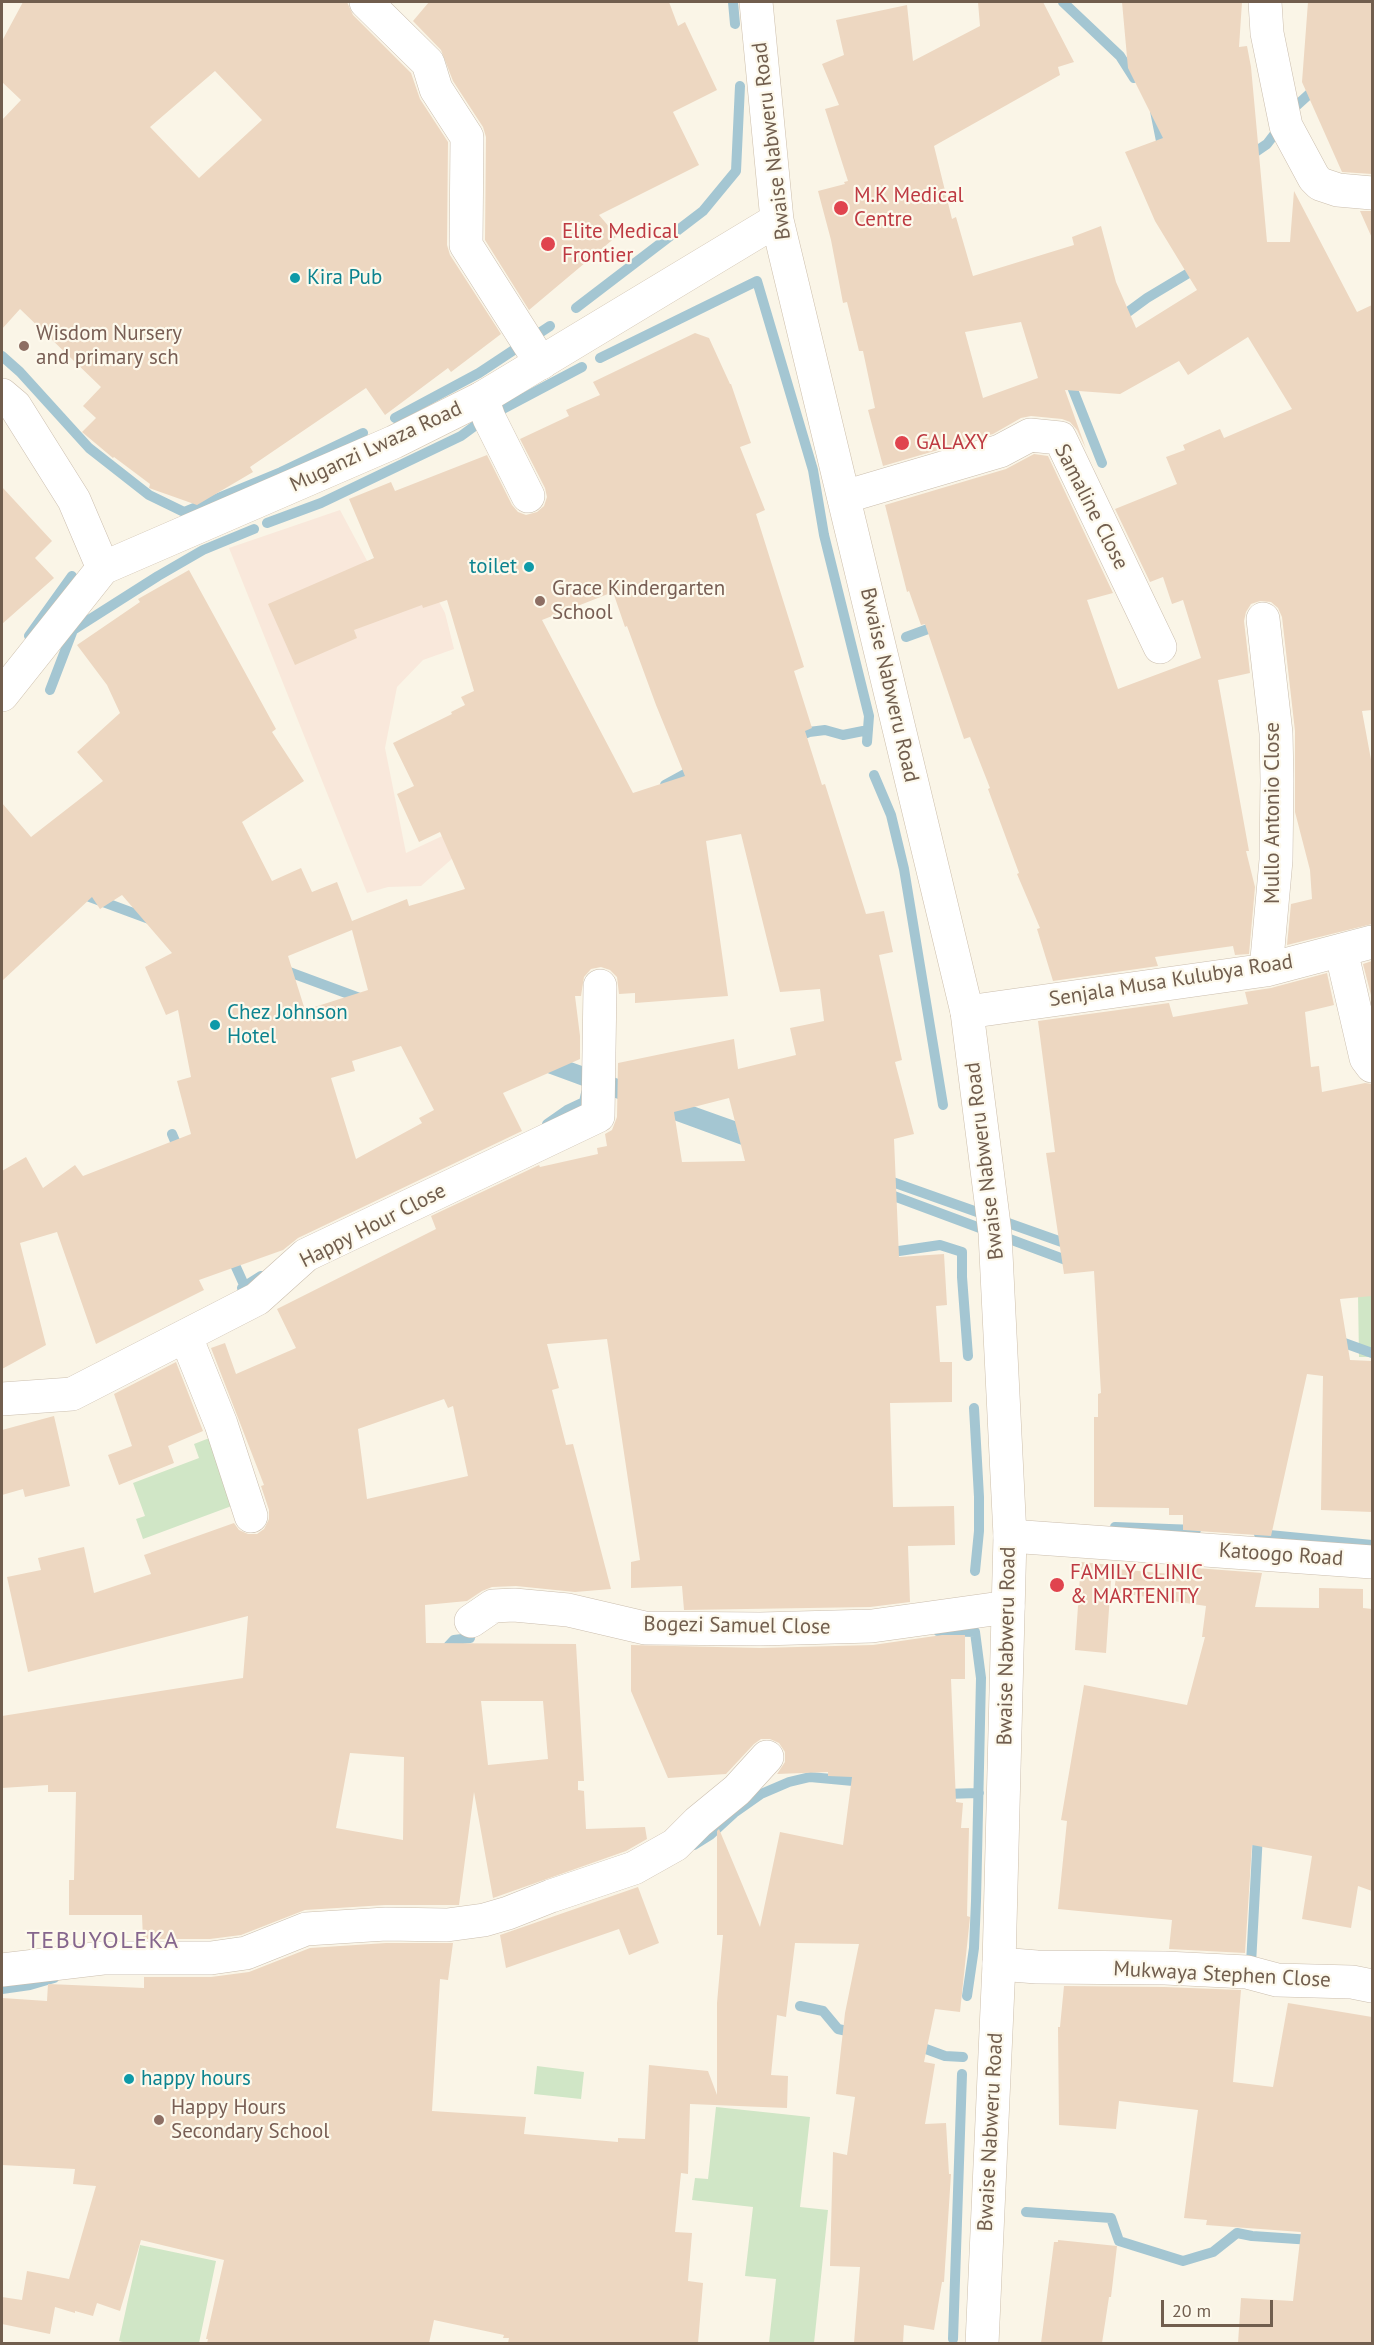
<!DOCTYPE html>
<style>
body{margin:0}
#map{position:relative;width:1374px;height:2345px;overflow:hidden;background:#faf5e7;font-family:"PT Sans",sans-serif}
canvas{display:block}
.frame{position:absolute;inset:0;border:3px solid #715e4e;pointer-events:none}
.scale{position:absolute;left:1161px;top:2300px;width:112px;height:27px;box-sizing:border-box;border:3px solid #715e4e;border-top:0;padding-left:8px;font-size:18px;line-height:21px;white-space:nowrap;color:#715e4e;-webkit-text-stroke:4px #fdf9ec;paint-order:stroke}
</style>
<div id="map">
<canvas width="1374" height="2345"></canvas>
<div class="frame"></div>
<div class="scale">20 m</div>
</div>
<script>
const ctx = document.querySelector('canvas').getContext('2d');
ctx.lineJoin = 'round';
function paint(path, color) { ctx.fillStyle = color; ctx.fill(path, 'evenodd'); }
const toPath = rows => new Path2D(rows.map(r => 'M' + r).join(''));
function stroke(path, color, width, dash) { ctx.strokeStyle = color; ctx.lineWidth = width; ctx.lineCap = dash ? 'butt' : 'round'; ctx.setLineDash(dash || []); ctx.stroke(path); }
function label(font, color, halo, rows, align = 'center') {
  ctx.font = font + ' "PT Sans",sans-serif'; ctx.lineWidth = 4.5; ctx.setLineDash([]); ctx.textBaseline = 'middle'; ctx.strokeStyle = halo; ctx.fillStyle = color; for (const [text, x, y, turn = 0] of rows) {
    ctx.save(); ctx.translate(x, y); ctx.rotate((+turn || 0) * Math.PI / 180); ctx.textAlign = isNaN(turn) ? turn : align; if (halo) ctx.strokeText(text, 0, 0); ctx.fillText(text, 0, 0); ctx.restore();
  }
}
paint(toPath([
 [340,510,382,589,437,598,445,613,454,649,423,660,397,687,385,748,406,853,470,823,462,850,421,886,388,887,367,893,229,548]
]), '#f9e8db');
paint(toPath([
 [1358,1295,1372,1295,1372,1357,1359,1357],
 [212,1437,237,1504,143,1539,136,1519,145,1516,133,1483,199,1458,194,1444],
 [537,2066,584,2072,581,2099,534,2094],
 [716,2107,810,2117,800,2207,828,2210,814,2343,769,2343,776,2279,745,2276,753,2207,692,2200,695,2178,708,2179],
 [140,2245,216,2261,199,2343,131,2344,119,2341]
]), '#d0e6c6');
stroke(toPath([
 [733,2,735,24],
 [1063,2,1120,56,1134,78],
 [1295,107,1317,87],
 [1155,111,1163,151],
 [1248,157,1267,144,1280,127],
 [576,308,703,211,736,171,740,86],
 [1117,320,1147,298,1197,268],
 [2,356,20,372,89,448,149,495,184,512,281,472,363,433],
 [600,358,757,281,813,470,824,535,869,716,867,742],
 [1068,377,1102,463],
 [497,412,582,367],
 [395,418,479,373,550,326],
 [267,523,321,503,461,436,476,425],
 [29,636,72,576],
 [906,637,939,625],
 [50,690,73,630,158,576,203,550,254,529],
 [794,738,809,732,825,730,843,735,868,730],
 [874,775,891,815,904,869,943,1105],
 [665,785,696,768],
 [79,893,152,920],
 [281,969,365,1000],
 [553,1061,629,1088],
 [543,1066,630,1098],
 [675,1105,748,1131],
 [661,1110,751,1143],
 [547,1124,567,1110,584,1102,586,1093],
 [172,1134,180,1153],
 [884,1179,1073,1246],
 [883,1192,1074,1263],
 [885,1250,899,1251,940,1245,962,1252,962,1277,968,1356],
 [231,1256,245,1287],
 [242,1288,261,1276],
 [1336,1340,1372,1353],
 [974,1408,979,1497,979,1531,975,1571],
 [1115,1527,1196,1530],
 [1259,1534,1372,1545],
 [938,1631,975,1632,981,1678,976,1901,974,1948,967,1996],
 [442,1653,454,1640,470,1638,469,1625],
 [944,1794,979,1793],
 [694,1845,710,1835,734,1813,761,1794,789,1782,810,1777,864,1782],
 [1256,1967,1251,1964,1258,1833],
 [2,1989,30,1985,54,1978],
 [800,2006,823,2011,838,2029,856,2033],
 [915,2045,945,2056,963,2057],
 [1026,2212,1111,2218,1119,2241,1183,2261,1213,2252,1237,2233,1252,2236,1312,2240],
 [953,2339,962,2074]
]), '#a4c6d2', 10);
paint(toPath([
 [23,2,347,2,353,15,411,73,420,99,448,142,447,245,450,255,501,334,451,372,448,368,385,415,366,388,250,467,253,472,197,505,149,488,150,484,114,457,113,458,82,432,96,418,83,406,101,387,20,309,2,329,2,120,21,100,2,82,2,41],
 [215,71,262,120,199,178,150,127],
 [429,2,669,2,678,26,685,22,717,90,673,112,699,165,599,215,617,236,529,310,485,240,486,137,483,127,453,81,441,50,413,21],
 [978,2,1043,2,1074,62,1058,67,1060,75,934,146,952,219,956,217,973,276,1074,245,1072,237,1101,226,1116,282,1136,328,1197,290,1155,221,1125,152,1163,138,1128,68,1122,2,1242,2,1239,47,1247,46,1251,67,1267,242,1290,242,1294,191,1357,312,1372,305,1372,710,1362,711,1372,765,1372,924,1287,945,1291,904,1312,899,1310,870,1295,812,1295,731,1282,617,1278,608,1271,602,1260,601,1251,604,1246,612,1244,621,1250,673,1218,680,1249,851,1246,851,1255,887,1249,954,1235,955,1233,946,1155,957,1158,966,1053,981,1037,929,1040,928,1017,874,1019,873,988,789,990,788,970,737,964,739,925,624,921,625,909,591,907,592,885,505,1006,469,1034,454,1048,456,1113,593,1087,600,1118,689,1201,658,1183,600,1172,604,1163,577,1150,582,1115,509,1177,484,1166,457,1185,450,1183,445,1220,429,1224,438,1292,409,1248,337,1188,375,1179,361,1120,394,1065,390,1086,449,1077,430,1070,422,1062,419,1031,416,1021,418,993,434,883,466,868,410,875,408,863,351,859,351,847,302,843,303,831,240,818,191,845,184,844,182,848,181,825,109,839,105,822,64,844,55,836,20,907,5,913,61,980,26],
 [1021,322,1038,378,983,398,965,332],
 [1308,2,1372,2,1372,174,1342,172,1302,82],
 [1360,211,1372,211,1372,238],
 [695,333,709,338,730,384,731,384,751,443,740,447,765,510,756,514,804,667,794,671,812,728,805,731,822,785,825,784,866,914,884,911,893,952,879,955,902,1060,895,1062,914,1134,894,1139,899,1257,944,1254,947,1305,936,1306,940,1362,952,1362,952,1402,890,1403,893,1507,954,1506,955,1545,908,1546,910,1602,870,1607,684,1610,682,1586,631,1588,631,1562,640,1560,607,1339,547,1344,559,1388,552,1390,566,1445,573,1444,611,1589,575,1592,516,1586,492,1587,482,1591,467,1601,425,1605,426,1643,576,1644,584,1781,578,1781,578,1790,584,1791,586,1829,645,1827,647,1839,626,1851,493,1898,474,1792,459,1905,385,1905,305,1910,241,1935,210,1939,143,1939,142,1915,69,1915,69,1880,74,1880,76,1792,48,1792,48,1785,2,1788,2,1716,243,1678,248,1616,28,1672,7,1577,41,1570,38,1558,84,1547,94,1593,151,1574,144,1555,234,1523,239,1530,248,1534,257,1534,264,1529,269,1519,269,1510,261,1486,264,1485,211,1348,225,1343,236,1374,296,1348,277,1309,436,1229,431,1216,539,1165,540,1167,598,1154,597,1148,607,1146,605,1134,612,1130,617,1117,618,1063,734,1039,738,1069,796,1055,790,1028,824,1021,820,989,780,992,741,834,706,841,728,996,635,1003,635,993,619,994,617,977,610,970,601,967,591,969,584,977,581,996,575,996,580,1036,580,1059,503,1093,522,1131,298,1238,283,1250,199,1280,204,1290,96,1344,57,1232,20,1243,46,1345,2,1369,2,1171,26,1157,43,1188,75,1165,83,1176,191,1134,177,1081,191,1077,178,1010,166,1015,145,967,172,953,122,895,100,909,92,897,2,981,2,803,31,837,103,781,77,752,120,713,107,685,77,645,140,602,138,599,189,570,276,729,272,732,304,781,242,822,272,881,301,868,312,892,337,882,352,921,407,899,409,906,465,889,440,832,419,842,397,794,414,786,393,743,452,714,451,712,465,705,461,697,474,691,447,600,423,608,422,605,354,630,357,638,295,665,268,604,374,558,349,499,391,482,395,491,487,455,512,505,518,512,526,515,537,512,544,506,547,497,545,488,520,439,569,416,566,410,600,395,593,382],
 [613,592,625,627,627,626,656,705,685,776,633,793,542,620],
 [352,930,368,990,305,1010,288,956],
 [401,1046,434,1110,419,1118,422,1123,356,1159,331,1078,355,1071,352,1061],
 [729,1098,745,1161,682,1162,674,1112],
 [444,1399,448,1408,453,1406,468,1476,367,1499,358,1429],
 [481,1701,543,1701,548,1759,488,1765],
 [350,1753,404,1757,403,1840,336,1828],
 [2,487,52,541,35,558,54,578,2,624],
 [1372,961,1372,995,1371,995,1363,964],
 [1327,973,1334,1005,1305,1012,1311,1067,1319,1066,1322,1092,1365,1083,1372,1084,1372,1296,1340,1299,1350,1360,1372,1361,1372,1512,1321,1510,1323,1376,1307,1374,1271,1536,1183,1530,1183,1515,1169,1515,1169,1508,1094,1507,1094,1417,1098,1417,1098,1394,1101,1393,1094,1271,1064,1274,1046,1153,1055,1152,1038,1021,1169,1003,1173,1017,1248,1004,1245,992,1271,988],
 [176,1362,203,1431,168,1446,174,1463,119,1485,108,1455,132,1446,114,1394],
 [54,1416,70,1486,25,1497,23,1489,2,1495,2,1430],
 [1081,1562,1112,1565,1106,1653,1075,1650],
 [1182,1567,1262,1573,1255,1607,1317,1608,1319,1608,1319,1588,1363,1589,1363,1608,1372,1609,1372,1891,1358,1886,1351,1928,1302,1919,1312,1856,1252,1845,1245,1953,1169,1949,1172,1920,1058,1909,1067,1821,1061,1820,1084,1685,1187,1705,1205,1637,1202,1637,1206,1606,1114,1592,1117,1569,1182,1575],
 [942,1635,965,1635,965,1679,951,1679,956,1802,963,1803,961,1828,969,1828,967,1916,970,1917,960,2012,935,2009,924,2062,935,2064,925,2124,946,2123,949,2174,951,2174,944,2282,942,2282,934,2330,904,2325,903,2343,854,2343,860,2267,830,2266,833,2152,847,2155,855,2097,836,2094,845,2013,859,1944,795,1943,786,2017,777,2015,771,2075,788,2076,787,2108,690,2104,688,2174,681,2173,675,2232,692,2233,688,2281,703,2283,698,2343,508,2343,509,2338,503,2338,504,2335,434,2320,429,2343,207,2343,208,2339,206,2339,224,2260,141,2240,120,2311,97,2303,93,2316,75,2311,75,2313,55,2307,50,2334,2,2324,2,2297,22,2300,27,2271,69,2279,96,2186,73,2184,75,2169,2,2165,2,1998,47,2001,48,1984,144,1988,144,1977,211,1977,249,1972,310,1948,386,1943,453,1943,448,1980,440,1979,432,2111,526,2117,524,2134,618,2142,618,2138,645,2139,649,2065,708,2071,717,2095,717,2003,723,1935,717,1935,717,1831,719,1829,760,1927,780,1832,843,1845,852,1777,828,1776,828,1772,777,1774,785,1762,785,1752,779,1743,770,1739,761,1739,754,1744,726,1774,668,1778,631,1691,631,1645,760,1648,873,1645],
 [638,1887,659,1943,629,1955,619,1929,506,1968,500,1935],
 [1064,1986,1164,1987,1241,1990,1233,2082,1273,2087,1288,2003,1372,2017,1372,2343,1238,2343,1241,2298,1293,2301,1301,2232,1206,2225,1207,2220,1184,2218,1198,2110,1119,2101,1116,2129,1059,2125,1058,2027,1060,2027],
 [1058,2240,1117,2246,1111,2297,1109,2297,1102,2343,1041,2343,1054,2242,1058,2242]
]), '#edd7c1');
const street = toPath([
 [366,2,428,63,436,89,467,137,466,245,541,363],
 [1265,2,1267,33,1286,126,1314,178,1320,184,1338,190,1372,193],
 [2,395,15,406,74,500,103,568],
 [482,398,489,418,528,496],
 [844,497,1000,451,1030,435,1060,438,1160,647],
 [1263,619,1276,733,1277,780,1276,860,1266,970],
 [1341,950,1366,1058,1372,1066],
 [967,1012,1266,970,1372,942],
 [186,1337,221,1424,251,1516],
 [2,1399,72,1394,257,1299,306,1255,598,1116,600,986],
 [1010,1536,1372,1562],
 [471,1621,493,1606,514,1605,568,1610,645,1628,760,1629,872,1626,1008,1607],
 [999,1964,1037,1967,1165,1968,1247,1972,1277,1980,1352,1982,1372,1986],
 [2,1970,103,1958,211,1958,246,1953,306,1929,386,1924,447,1925,484,1920,508,1913,551,1896,634,1868,675,1845,698,1822,737,1790,767,1757]
]);
const secondary = toPath([
 [756,2,777,220,967,1012,995,1233,1010,1536,999,1964,982,2344],
 [2,695,103,568,394,442,482,398,777,220]
]);
stroke(street, '#cbbeae', 34);
stroke(secondary, '#cdbfac', 34);
stroke(street, '#fff', 33);
stroke(secondary, '#fff', 33);
for (const [x, y, r, color] of [
 [841,208,8,"#e0444e"],
 [548,244,8,"#e0444e"],
 [295,278,6,"#0f9aa8"],
 [24,346,6,"#8d6e63"],
 [902,443,8,"#e0444e"],
 [529,567,6,"#0f9aa8"],
 [540,601,6,"#8d6e63"],
 [215,1025,6,"#0f9aa8"],
 [1057,1585,8,"#e0444e"],
 [129,2079,6,"#0f9aa8"],
 [159,2120,6,"#8d6e63"]
]) { const dot = new Path2D(); dot.arc(x, y, r, 0, 2 * Math.PI); ctx.fillStyle = color; ctx.fill(dot); stroke(dot, '#fdf9ec', 2); }
label('21px', '#715e4e', '#fdf9ec', [
 ["Bwaise Nabweru Road",772,141,-97],
 ["Muganzi Lwaza Road",376,447,-25],
 ["Samaline Close",1091,507,63],
 ["Bwaise Nabweru Road",889,685,77],
 ["Mullo Antonio Close",1273,813,-90],
 ["Senjala Musa Kulubya Road",1171,981,-9],
 ["Bwaise Nabweru Road",985,1161,-97],
 ["Happy Hour Close",373,1226,-27],
 ["Katoogo Road",1281,1555,4],
 ["Bogezi Samuel Close",737,1626,1],
 ["Bwaise Nabweru Road",1007,1646,-89],
 ["Mukwaya Stephen Close",1222,1975,3],
 ["Bwaise Nabweru Road",991,2132,-87]
]);
label('21px', '#be3a42', '#fdf9ec', [
 ["M.K Medical",854,196],
 ["Centre",854,220],
 ["Elite Medical",562,232],
 ["Frontier",562,256],
 ["GALAXY",916,443],
 ["FAMILY CLINIC",1070,1573],
 ["& MARTENITY",1070,1597]
], 'left');
label('21px', '#0d838f', '#fdf9ec', [
 ["Kira Pub",307,278],
 ["toilet",517,567,"right"],
 ["Chez Johnson",227,1013],
 ["Hotel",227,1037],
 ["happy hours",141,2079]
], 'left');
label('21px', '#785e54', '#fdf9ec', [
 ["Wisdom Nursery",36,334],
 ["and primary sch",36,358],
 ["Grace Kindergarten",552,589],
 ["School",552,613],
 ["Happy Hours",171,2108],
 ["Secondary School",171,2132]
], 'left');
ctx.letterSpacing = '1.5px';
label('24px', '#85668d', '#fdf9ec', [
 ["TEBUYOLEKA",103,1941]
]);
ctx.letterSpacing = '0px';
</script>
